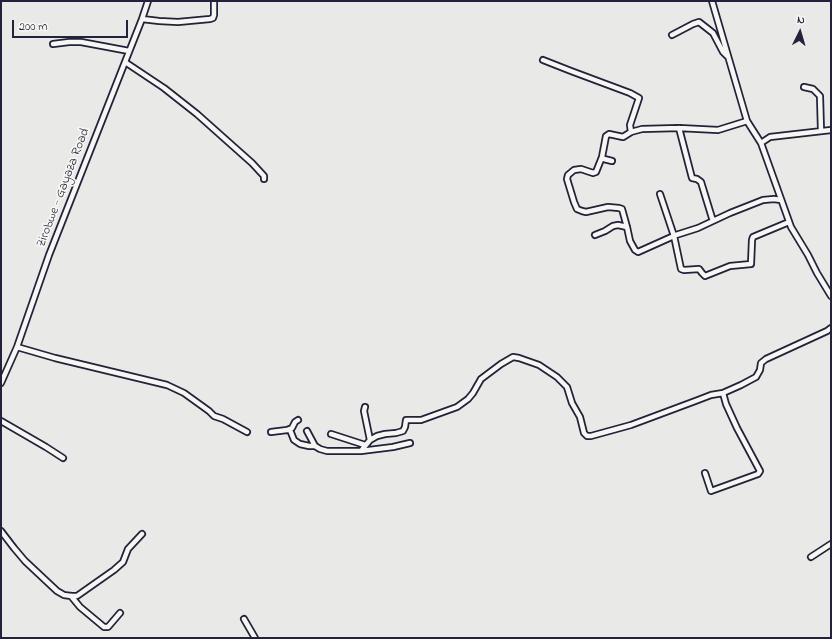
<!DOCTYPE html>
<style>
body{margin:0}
#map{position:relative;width:832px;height:639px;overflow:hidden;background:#e9e9e7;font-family:"Indie Flower",sans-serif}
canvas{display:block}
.frame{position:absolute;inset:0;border:2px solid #22223b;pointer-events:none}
.north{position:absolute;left:780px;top:12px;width:40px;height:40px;-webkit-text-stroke:3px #f6f6f2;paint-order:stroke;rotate:5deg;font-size:11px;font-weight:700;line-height:16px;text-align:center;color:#22223b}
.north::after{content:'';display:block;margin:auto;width:14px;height:18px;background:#22223b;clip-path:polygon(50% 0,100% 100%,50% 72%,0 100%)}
.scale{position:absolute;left:12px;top:20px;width:116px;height:18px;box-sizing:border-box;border:2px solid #22223b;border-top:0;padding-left:5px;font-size:12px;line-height:14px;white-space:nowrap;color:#22223b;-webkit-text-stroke:3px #f6f6f2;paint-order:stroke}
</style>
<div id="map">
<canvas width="832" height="639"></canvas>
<div class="frame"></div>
<div class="north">N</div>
<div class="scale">200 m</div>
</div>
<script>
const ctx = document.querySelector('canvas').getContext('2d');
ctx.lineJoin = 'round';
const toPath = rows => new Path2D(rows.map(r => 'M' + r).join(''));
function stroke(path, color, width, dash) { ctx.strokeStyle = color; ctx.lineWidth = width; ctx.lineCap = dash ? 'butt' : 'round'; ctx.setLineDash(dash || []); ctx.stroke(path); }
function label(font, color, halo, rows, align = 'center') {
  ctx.font = font + ' "Indie Flower",sans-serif'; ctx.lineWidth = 3.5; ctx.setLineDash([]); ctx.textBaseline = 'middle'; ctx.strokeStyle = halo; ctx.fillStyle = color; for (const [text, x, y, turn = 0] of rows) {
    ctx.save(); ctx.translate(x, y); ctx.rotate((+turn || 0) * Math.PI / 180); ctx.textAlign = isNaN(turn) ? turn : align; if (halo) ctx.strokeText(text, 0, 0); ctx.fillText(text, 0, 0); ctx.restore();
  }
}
const minor = toPath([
 [712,1,747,121,761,143,791,227,808,255,817,273,831,296],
 [142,19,159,21,178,22,210,19,213,18,214,15,214,1],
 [672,35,693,24,699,22,713,33,723,52,727,56],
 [53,44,69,42,81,42,129,51],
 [543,60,571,71,630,93,639,98,630,125,631,132],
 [125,62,164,88,197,114,252,163,264,176,264,179],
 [804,87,813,89,820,96,821,131],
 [679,128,692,178,697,179,701,182,712,218,714,220],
 [761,143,770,137,831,130],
 [602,157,596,172,593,173,581,169,574,170,568,175,567,179,574,202,577,209,582,211,586,212,608,207,619,208,622,209,627,227,630,241,635,250,638,252,676,235,698,228,730,213,763,200,774,199,781,200],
 [612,161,604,159,602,157,606,136,609,134,623,137,631,132,642,129,679,128,718,130,747,121],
 [660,194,674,236,681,269,684,270,699,269,702,273,705,276,730,266,751,264,752,240,753,237,789,222],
 [595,235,605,231,613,226,618,225,627,227],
 [17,347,55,358,167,385,184,393,209,411,214,416,223,419,247,432],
 [1,383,17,347,49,255,125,62,142,19,148,1],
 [365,407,364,411,370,440],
 [1,421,46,447,63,458],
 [287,430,290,430,294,440,300,444,309,446,315,446],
 [307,431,315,446,320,449,327,451,361,451],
 [271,432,287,430,292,428,295,422,298,420],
 [331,434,365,445],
 [410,443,393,447,361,451,370,440,377,436,385,434,396,433,403,431,405,427,406,420,421,420,457,407,468,399,473,393,481,379,501,364,513,357,519,358,539,365,557,377,567,387,572,403,580,417,584,433,587,436,591,436,631,425,698,400,711,395,723,393,741,385,756,377,760,370,761,363,766,359,827,331,831,328],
 [705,473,711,491,758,474,760,471,737,428,726,404,723,393],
 [1,531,14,548,25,561,57,591,64,595,71,596,77,596,114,570,123,562,128,549,142,534],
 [811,557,831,544],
 [71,596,80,607,104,627,108,627,120,613],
 [244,619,255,638]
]);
stroke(minor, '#22223b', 8);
stroke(minor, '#f6f6f2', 4.5);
label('13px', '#22223b', '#f6f6f2', [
 ["Zirobwe - Gayaza Road",64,188,-69]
]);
</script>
